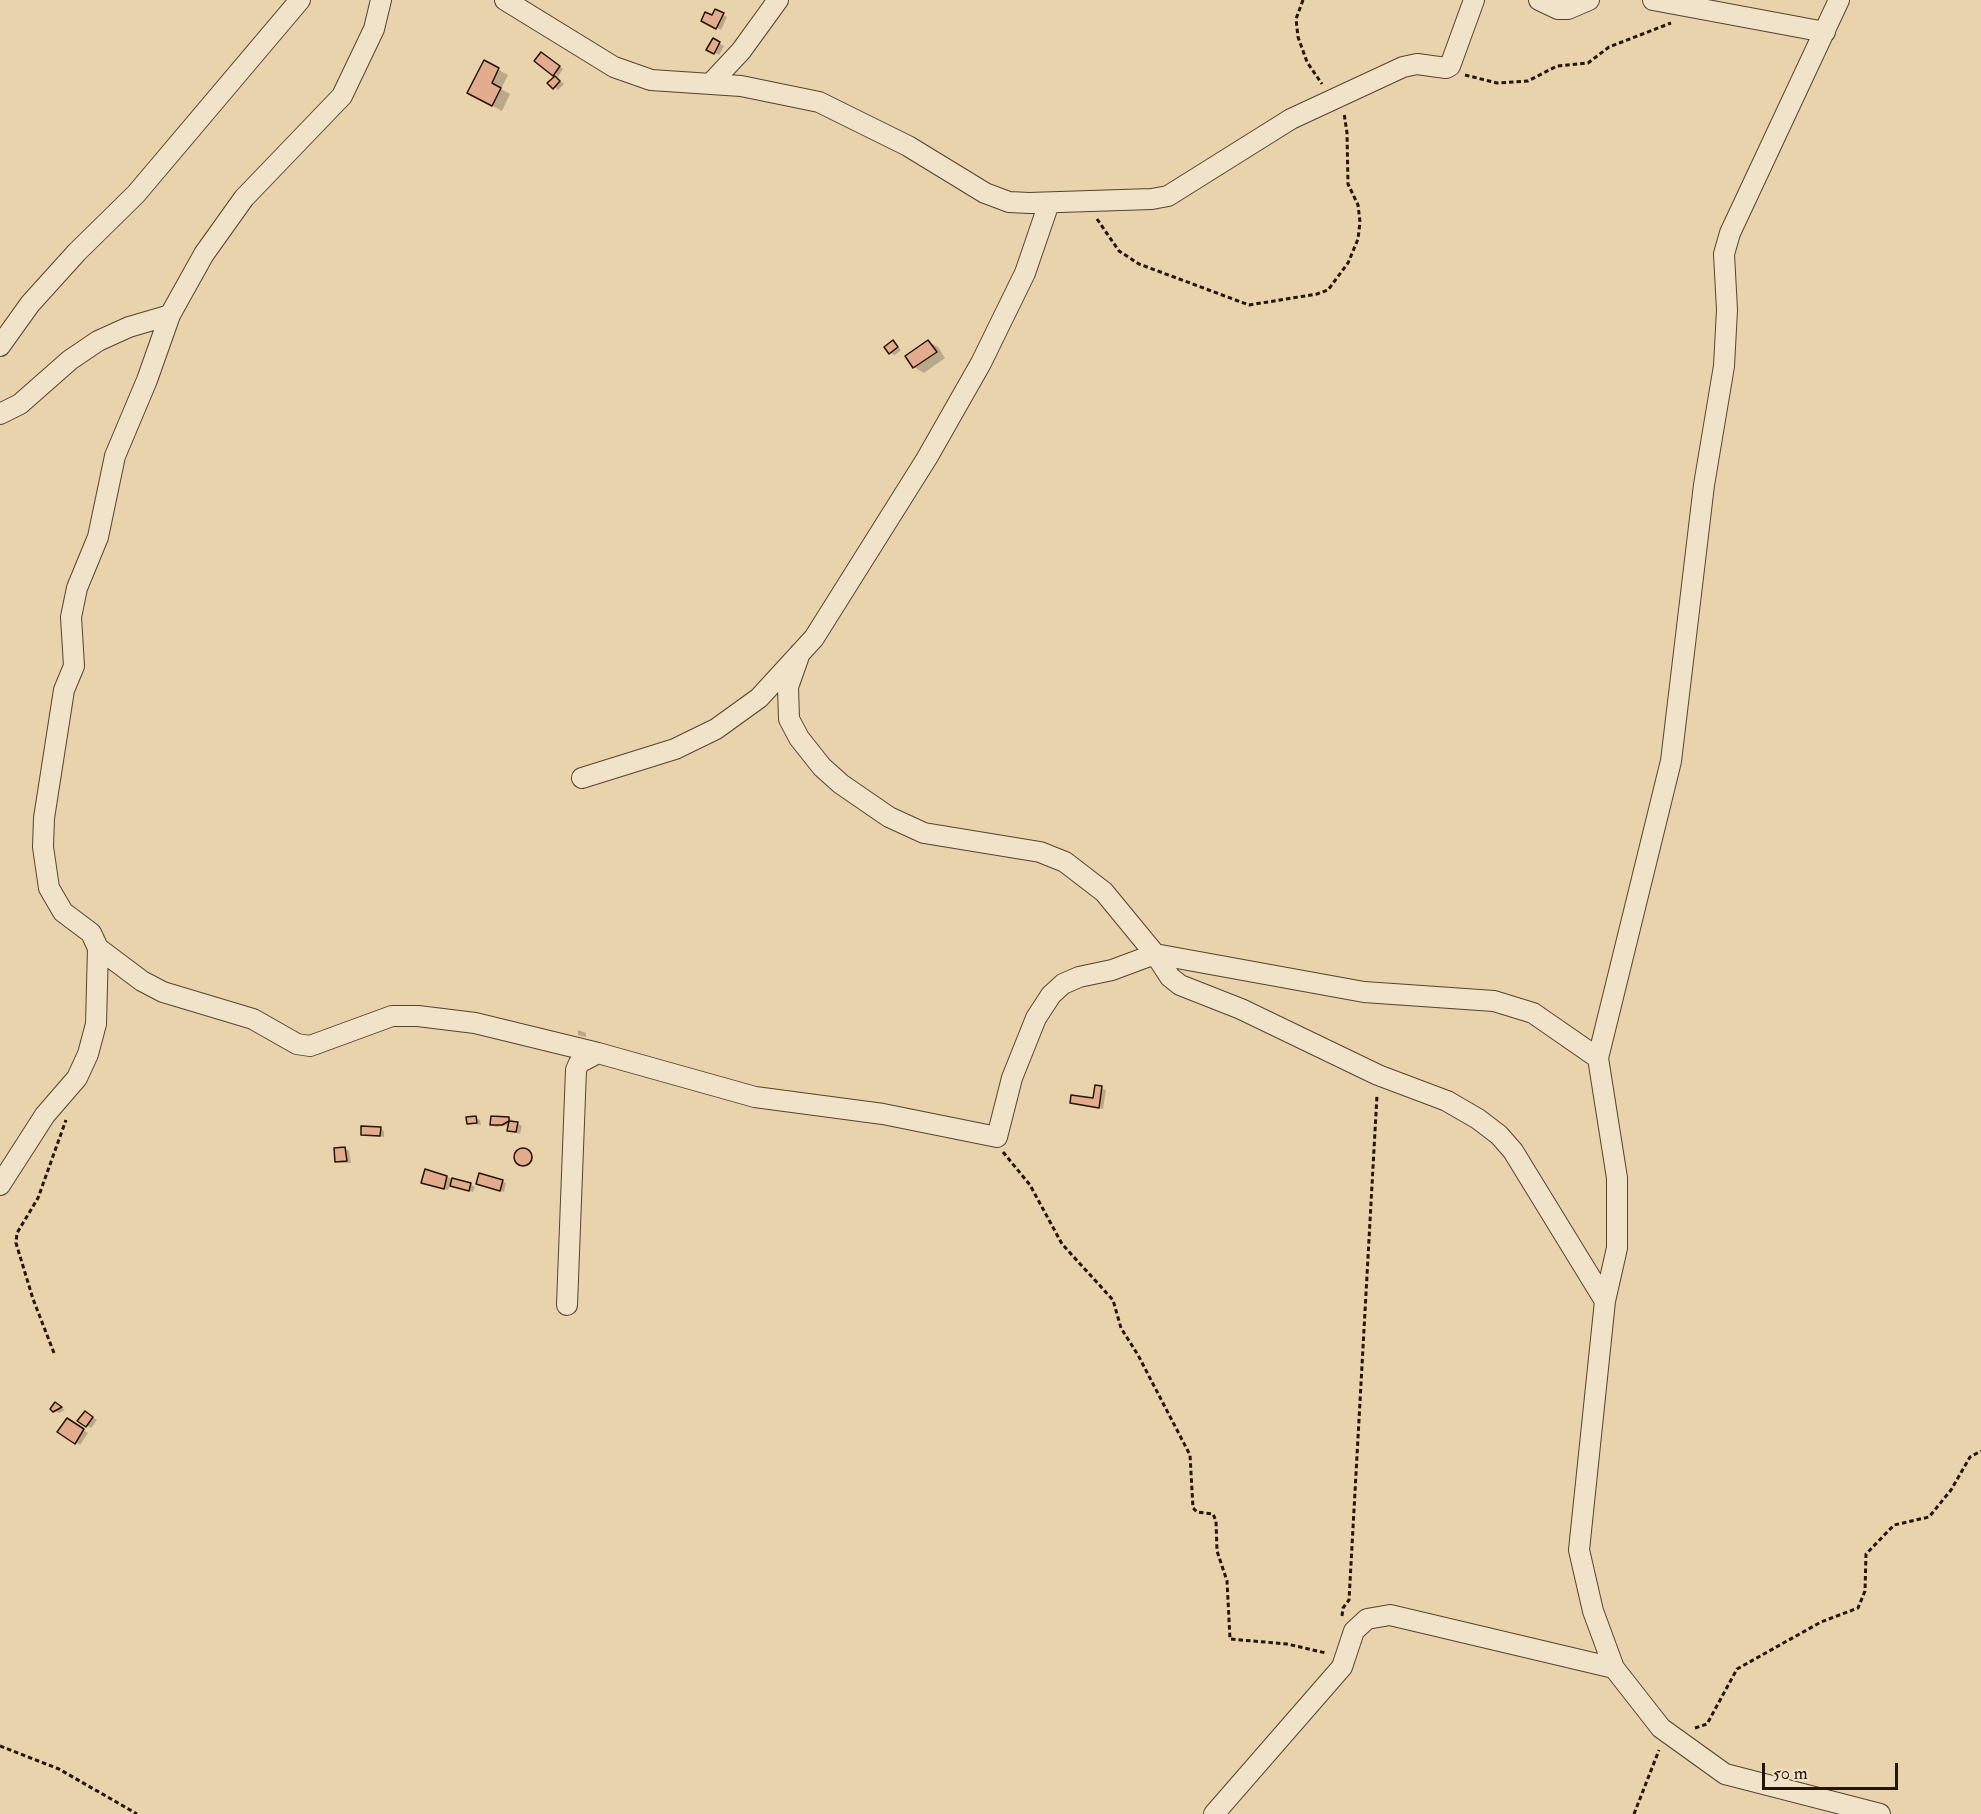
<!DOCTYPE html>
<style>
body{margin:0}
#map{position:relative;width:1981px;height:1814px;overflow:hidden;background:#e9d3ad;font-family:"IM FELL Double Pica",serif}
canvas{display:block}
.scale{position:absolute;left:1762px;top:1763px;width:136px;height:27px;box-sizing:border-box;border:3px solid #241401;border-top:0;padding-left:8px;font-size:18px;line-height:21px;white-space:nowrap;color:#241401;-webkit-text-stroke:4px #f1e2ca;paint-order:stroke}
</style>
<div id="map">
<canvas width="1981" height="1814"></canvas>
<div class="scale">50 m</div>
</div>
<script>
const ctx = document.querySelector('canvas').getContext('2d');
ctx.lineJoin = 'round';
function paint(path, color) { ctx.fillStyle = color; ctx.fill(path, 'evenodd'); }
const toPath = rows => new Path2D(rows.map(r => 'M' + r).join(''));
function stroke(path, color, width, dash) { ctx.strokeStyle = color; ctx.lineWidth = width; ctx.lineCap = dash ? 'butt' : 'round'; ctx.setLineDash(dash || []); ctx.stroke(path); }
paint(toPath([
 [715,11,727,17,721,30,703,20,712,17],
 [713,40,724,46,719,55,708,49],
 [545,56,563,69,557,78,564,84,558,90,550,83,557,76],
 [484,62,508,75,501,89,510,94,502,111,478,98],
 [893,342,901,350,895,355,890,353],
 [928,342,938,347,945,358,924,373,914,367,907,356],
 [578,1030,586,1033,586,1037,578,1035],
 [1096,1087,1106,1090,1103,1109,1071,1102,1094,1100],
 [476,1118,480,1120,481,1125,468,1123],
 [509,1118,522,1126,520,1134,509,1130,510,1125,496,1127,492,1125],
 [380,1128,384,1131,384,1137,362,1134],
 [345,1148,349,1151,351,1163,341,1163,337,1161],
 '517 1158a8 8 0 1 1 16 0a8 8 0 1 1-16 0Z',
 [426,1171,470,1184,475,1187,473,1192,450,1184,448,1190,427,1184],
 [502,1181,506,1183,504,1192,478,1183],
 [55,1404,65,1410,59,1413,52,1409],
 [85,1413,97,1420,91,1428,80,1421],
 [67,1420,88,1433,80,1445,59,1431]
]), '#0003');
const building = toPath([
 [715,9,724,13,716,29,701,21,705,12,712,15,715,9],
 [713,38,720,42,714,54,706,50,713,38],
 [541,52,560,66,553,76,534,61,541,52],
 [484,60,499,68,492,83,501,88,492,106,467,93,484,60],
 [555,76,560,81,553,89,547,83,555,76],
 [893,340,898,347,889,354,884,347,893,340],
 [928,340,937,352,913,368,905,356,928,340],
 [1095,1085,1102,1086,1099,1108,1070,1103,1071,1095,1093,1098,1095,1085],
 [476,1116,477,1123,467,1124,466,1117,476,1116],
 [491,1116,509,1117,509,1121,502,1125,490,1125,491,1116],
 [509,1121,518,1122,516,1132,507,1131,509,1121],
 [361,1126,381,1127,380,1136,361,1135,361,1126],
 [345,1147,347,1161,335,1162,334,1148,345,1147],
 '514 1157a9 9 0 1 1 18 0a9 9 0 1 1-18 0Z',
 [425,1169,447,1176,444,1189,421,1183,425,1169],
 [479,1173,503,1180,500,1191,476,1184,479,1173],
 [452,1178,471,1183,469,1191,450,1186,452,1178],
 [55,1402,62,1407,53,1412,50,1409,55,1402],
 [85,1411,93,1417,86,1427,77,1421,85,1411],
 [67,1418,84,1429,75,1444,57,1432,67,1418]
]);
paint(building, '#e3ac8e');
stroke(building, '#241401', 1.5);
const minor = toPath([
 [505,0,614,67,651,80,741,86,819,102,908,146,985,193,1009,202,1029,203,1152,199,1168,196,1291,119,1403,67,1417,64,1446,68,1450,66,1474,0],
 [1539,0,1558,9,1568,9,1589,0],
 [1653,0,1825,32],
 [712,82,741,51,778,0],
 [0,346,30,304,77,252,136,194,300,0],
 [0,414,20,404,70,360,98,341,129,327,170,315],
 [800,653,788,687,789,719,799,738,822,767,841,784,889,817,924,833,1040,852,1065,862,1104,892,1155,954,1170,977,1180,985,1241,1009,1378,1075,1447,1101,1478,1119,1499,1135,1513,1151,1605,1301],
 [582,778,675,749,716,729,759,698,814,638,927,458,981,363,1025,273,1049,203],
 [98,948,142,981,163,992,253,1019,297,1044,310,1046,392,1016,418,1016,475,1023,598,1053,755,1097,883,1114,997,1137,1012,1078,1036,1018,1051,995,1063,984,1079,977,1112,970,1155,954,1364,992,1494,1001,1533,1013,1598,1058],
 [0,1185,45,1115,77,1078,88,1054,96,1024,98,948,91,933,63,912,49,888,43,847,44,818,64,690,74,666,71,617,77,588,98,537,115,456,147,380,170,315,204,254,244,198,342,96,374,29,381,0],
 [567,1305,576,1070,579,1063,598,1053],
 [1614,1668,1593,1611,1579,1550,1605,1301,1617,1248,1617,1178,1598,1058,1671,761,1704,485,1724,366,1727,310,1724,254,1730,233,1839,0],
 [1214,1814,1342,1667,1354,1631,1367,1619,1390,1615,1614,1668,1661,1728,1725,1774,1880,1814]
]);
stroke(minor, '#55442c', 22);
stroke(toPath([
 [1303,0,1296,19,1298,37,1307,62,1322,84],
 [1465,75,1497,83,1528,81,1557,66,1588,63,1609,47,1671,23],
 [1097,219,1119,251,1139,264,1249,305,1317,294,1328,290,1348,263,1358,239,1360,222,1358,205,1348,184,1347,133,1344,113],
 [1003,1152,1030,1185,1062,1244,1113,1300,1121,1328,1138,1355,1190,1455,1193,1508,1197,1512,1213,1514,1216,1521,1217,1551,1227,1581,1230,1639,1287,1644,1326,1653],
 [54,1353,33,1299,16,1243,17,1233,38,1198,66,1120],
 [1342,1616,1343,1608,1349,1600,1377,1095],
 [1695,1728,1707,1724,1737,1669,1821,1622,1858,1608,1865,1591,1866,1554,1894,1525,1929,1517,1951,1490,1970,1457,1981,1451],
 [0,1746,59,1769,137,1814],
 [1634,1814,1659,1750]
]), '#241401', 3, [4.5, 3]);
stroke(minor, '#f1e2ca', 20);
</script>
